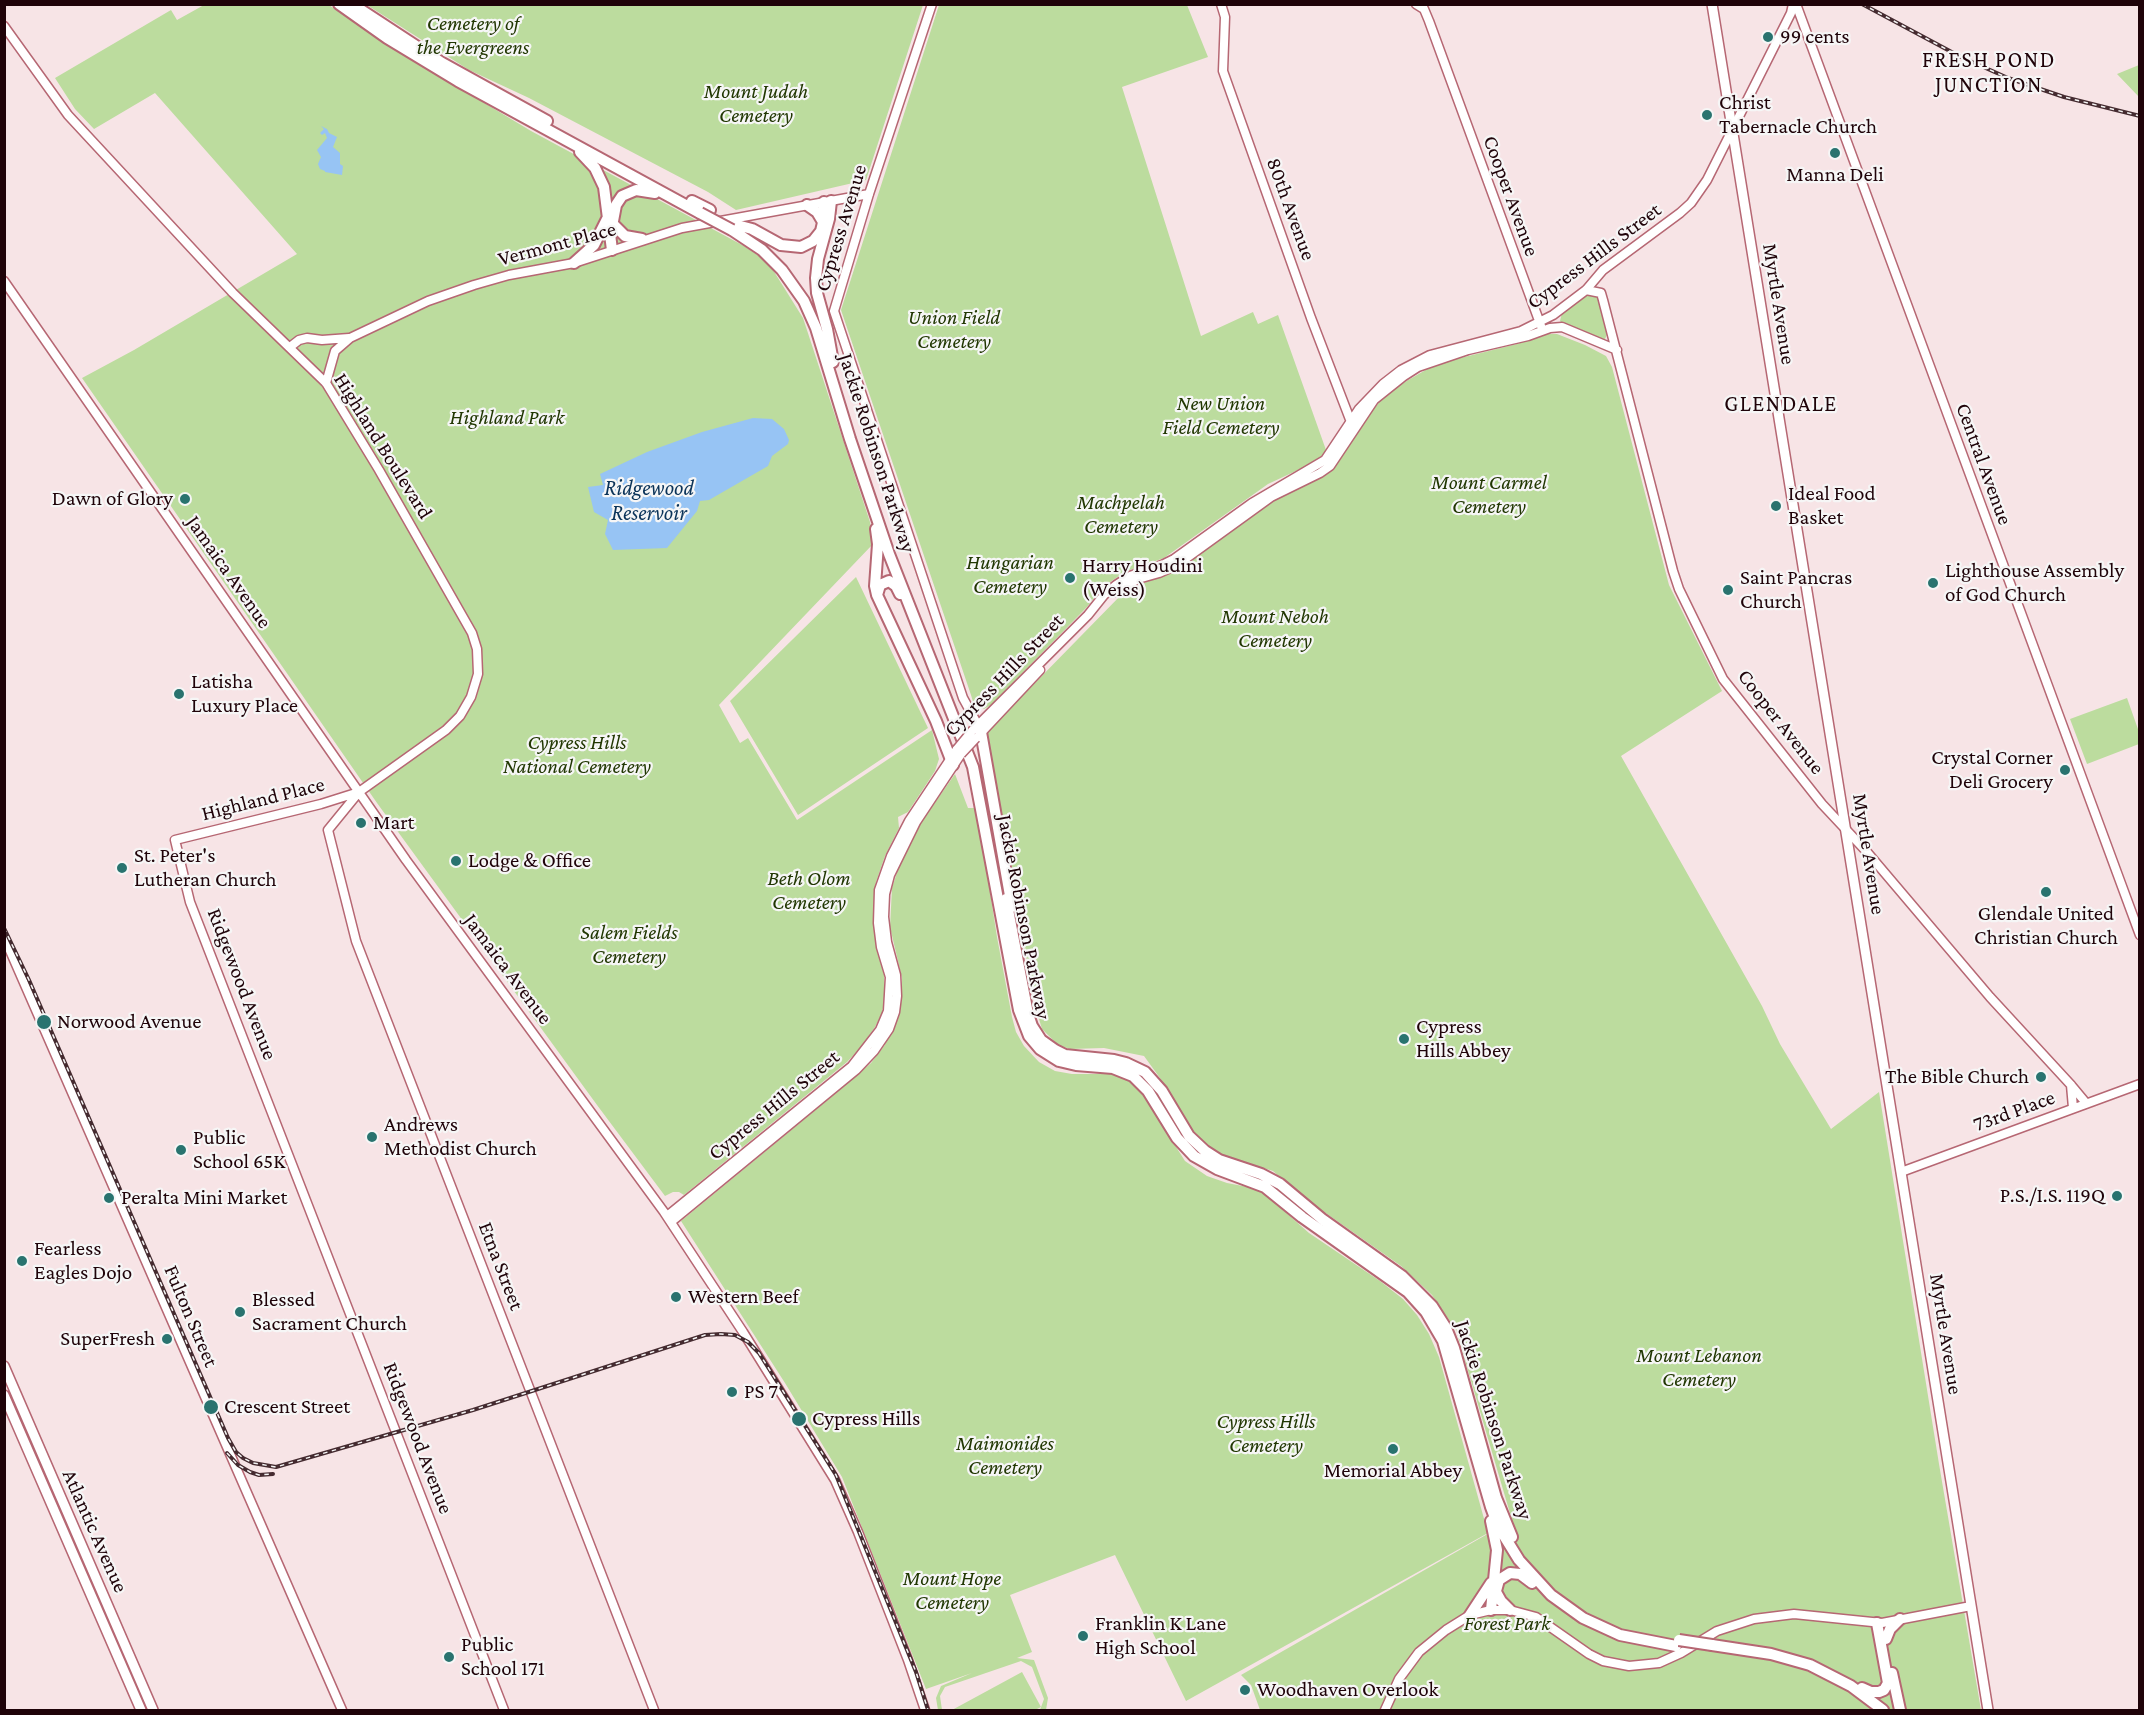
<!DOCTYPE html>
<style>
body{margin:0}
#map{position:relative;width:2144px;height:1715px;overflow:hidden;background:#f7e4e6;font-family:"Crimson Pro",serif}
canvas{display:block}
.frame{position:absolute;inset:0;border:6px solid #1f0309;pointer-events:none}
</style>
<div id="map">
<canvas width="2144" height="1715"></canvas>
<div class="frame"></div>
</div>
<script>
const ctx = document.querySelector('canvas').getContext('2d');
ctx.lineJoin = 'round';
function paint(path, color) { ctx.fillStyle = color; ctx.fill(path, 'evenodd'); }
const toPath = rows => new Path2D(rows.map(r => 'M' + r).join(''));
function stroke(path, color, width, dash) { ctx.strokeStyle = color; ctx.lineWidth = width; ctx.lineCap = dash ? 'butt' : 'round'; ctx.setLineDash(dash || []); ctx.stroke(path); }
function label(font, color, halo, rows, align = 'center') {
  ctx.font = font + ' "Crimson Pro",serif'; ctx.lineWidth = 4.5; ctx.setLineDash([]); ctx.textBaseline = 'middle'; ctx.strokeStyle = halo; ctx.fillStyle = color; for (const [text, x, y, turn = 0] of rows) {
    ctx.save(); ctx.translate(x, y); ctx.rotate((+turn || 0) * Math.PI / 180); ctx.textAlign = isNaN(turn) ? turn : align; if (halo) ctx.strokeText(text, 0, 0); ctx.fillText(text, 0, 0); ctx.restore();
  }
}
paint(toPath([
 [204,5,329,5,388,45,531,131,744,246,759,256,773,270,803,318,870,522,873,544,719,705,740,743,748,738,797,820,932,730,939,759,935,771,908,812,898,817,899,828,885,856,876,882,873,916,877,951,884,974,885,998,882,1013,875,1027,862,1046,847,1062,684,1195,679,1192,673,1192,665,1196,597,1105,377,803,82,378,134,350,297,254,155,93,94,129,75,109,55,78,171,10,177,20],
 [367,5,923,5,866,180,736,210,708,192,529,98,469,70],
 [939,5,1187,5,1208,57,1122,87,1201,336,1253,312,1258,324,1278,315,1326,450,1323,455,1313,463,1268,484,1164,558,1127,571,1113,580,1100,590,1087,607,991,705,984,709,974,705,971,695,841,310],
 [2139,65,2139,97,2117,74],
 [1589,292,1593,292,1600,298,1609,330,1605,339,1599,339,1562,323,1560,321,1562,313],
 [1544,334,1557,334,1585,345,1606,356,1612,367,1669,585,1722,691,1621,756,1762,1006,1780,1044,1831,1129,1879,1092,1939,1464,1981,1710,1260,1710,1251,1685,1241,1675,1512,1520,1456,1330,1432,1295,1401,1266,1300,1195,1273,1171,1251,1164,1233,1162,1213,1152,1196,1139,1160,1078,1144,1056,1104,1048,1070,1049,1058,1045,1042,1029,1039,1019,1012,889,986,733,1123,593,1191,561,1267,504,1296,488,1322,477,1331,470,1368,416,1381,400,1398,386,1436,364,1517,344],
 [856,577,928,728,798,815,730,701],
 [2127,698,2139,732,2139,744,2087,764,2070,719],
 [955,774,968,808,977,808,997,937,1012,1017,1016,1032,1024,1046,1039,1062,1055,1071,1072,1074,1114,1074,1124,1077,1138,1087,1185,1161,1207,1176,1227,1183,1253,1188,1265,1194,1309,1233,1380,1281,1403,1299,1417,1315,1429,1334,1439,1357,1488,1533,1186,1701,1115,1555,1010,1595,1032,1652,1017,1658,1034,1660,1048,1698,1046,1710,1040,1710,1044,1699,1032,1667,1021,1661,945,1687,940,1696,942,1710,938,1710,936,1698,941,1686,972,1673,926,1689,842,1477,785,1383,681,1221,830,1098,871,1063,884,1046,895,1025,901,1003,902,978,890,927,892,888,900,863,920,824],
 [1022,1672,1041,1707,1035,1710,952,1710]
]), '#bcdc9e');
paint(toPath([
 [321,126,327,129,329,133,337,137,333,147,340,153,340,164,343,166,342,175,325,172,325,171,320,169,318,164,321,157,317,150,327,138,325,133,322,135,320,133,324,129],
 [753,418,772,419,784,429,789,440,788,444,772,456,768,466,709,500,700,501,697,511,667,548,613,550,605,534,608,520,594,512,588,487,603,485,600,474,647,452,702,432]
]), '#97c4f4');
const secondary = toPath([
 [932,4,869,194,834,311,963,698,980,729],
 [1221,4,1225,17,1223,71,1311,318,1351,422],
 [1416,4,1424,9,1429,21,1541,326],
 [1796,4,2140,935],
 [4,26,68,115,233,293,326,383,379,470,472,633,477,649,478,674,471,697,460,716,446,730,359,792,328,830,356,941,654,1710],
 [4,281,406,860,664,1212,743,1332,835,1480,858,1532,908,1660,925,1710],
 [1586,290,1601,293,1603,300,1673,571,1679,589,1723,679,1822,804,1867,852,1990,997,2071,1085,2086,1103],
 [290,347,299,340,307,338,322,340,349,338],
 [326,383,335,351,350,338,428,301,474,285,509,275,574,263,682,228,869,194],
 [1116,592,1138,579,1159,573,1177,565,1271,497,1320,473,1330,466,1374,400,1404,376,1418,367,1468,350,1528,336,1550,328,1562,327,1617,350],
 [972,731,1088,615,1104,595,1116,585,1130,576,1162,565,1174,559,1252,503,1325,460,1359,409,1383,384,1401,370,1430,355,1521,331,1553,315,1586,290,1603,270,1680,213,1691,203,1707,180,1791,13,1793,4],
 [979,735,1040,670],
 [359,792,321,804,175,840,190,902,504,1710],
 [4,937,342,1710],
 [2071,1085,2073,1108],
 [1901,1172,2140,1084],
 [667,1216,852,1066,880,1030,888,1011,890,977,881,947,878,923,879,890,891,856,909,821,957,749],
 [671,1222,856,1070,874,1051,889,1029,895,1012,897,996,896,975,887,942,884,917,885,894,890,875,916,822,961,754],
 [1385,1710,1399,1679,1419,1652,1446,1630,1470,1615,1491,1610,1510,1610,1536,1617,1589,1654,1603,1661,1629,1666,1659,1663,1681,1653,1717,1631,1754,1619,1794,1614,1882,1623,1971,1606]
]);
const primary = toPath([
 [1712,4,1988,1710],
 [4,1366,153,1710],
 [4,1395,141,1710]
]);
const highway = toPath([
 [339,4,387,38,458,81,700,213],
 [352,4,442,63,547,121],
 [580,152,595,168,604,187,612,250],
 [692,201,710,210],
 [831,201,829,219,818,259,816,278,817,293,827,329,833,362],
 [807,205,817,212,823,222],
 [613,221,616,205,622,196,636,190,655,193],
 [614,225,625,236,642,239],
 [737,225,752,229,781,245,801,247,813,241,821,231,824,218,824,202],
 [732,230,762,250,782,270,804,301,816,328,850,439,889,554,973,767,1019,1010,1029,1036,1040,1049,1059,1061,1076,1065,1113,1068,1133,1076,1148,1091,1177,1138,1194,1156,1217,1169,1265,1187,1302,1217,1408,1292,1426,1312,1443,1341,1491,1507,1498,1526,1519,1560,1551,1595,1583,1618,1620,1635,1676,1646],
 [574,263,594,245,607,219],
 [876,529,878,544,875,586,877,595,936,721,953,765],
 [877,595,880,585,889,581,896,586,900,594],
 [981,732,1012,907],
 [1006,899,1028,1014,1032,1026,1041,1040,1055,1050,1065,1055,1114,1060,1126,1063,1145,1072,1162,1091,1189,1136,1205,1151,1219,1160,1261,1174,1280,1184,1322,1219,1402,1276,1432,1306,1446,1328,1454,1348,1496,1498,1512,1537],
 [1496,1591,1499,1580,1510,1573,1520,1574,1532,1583],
 [1496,1592,1501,1601,1510,1610],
 [1491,1610,1497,1550,1491,1521],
 [1470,1615,1491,1583],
 [1886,1639,1890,1629,1900,1619],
 [1712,1645,1771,1654,1810,1665,1851,1686,1883,1710],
 [1892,1673,1900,1710],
 [1862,1688,1871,1692,1879,1692,1884,1690,1888,1683,1877,1623]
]);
stroke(secondary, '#b66773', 11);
stroke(primary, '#b66773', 12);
stroke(highway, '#b66773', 14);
stroke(secondary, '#fff', 8);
stroke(primary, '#fff', 9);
stroke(highway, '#fff', 10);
const rail = toPath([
 [1862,4,1961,57,2008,78,2064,97,2140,116],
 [4,928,29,980,228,1438,236,1452,243,1458,253,1463,276,1467,473,1410,705,1335,721,1334,735,1335,748,1342,759,1353,836,1475,916,1672,928,1710],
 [227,1453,238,1465,250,1472,259,1475,273,1474]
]);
stroke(rail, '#452b30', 4);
stroke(rail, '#f6f6f6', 1.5, [4.5]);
const secondaryBridge = toPath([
 [957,749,972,731],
 [961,754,976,738]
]);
const highwayBridge = toPath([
 [700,213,732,230],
 [1679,1640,1712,1645]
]);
stroke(secondaryBridge, '#b66773', 11, []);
stroke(highwayBridge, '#b66773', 14, []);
stroke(secondaryBridge, '#fff', 8);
stroke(highwayBridge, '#fff', 10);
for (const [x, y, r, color] of [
 [1768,37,6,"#29736f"],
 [1707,115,6,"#29736f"],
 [1835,153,6,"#29736f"],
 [185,499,6,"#29736f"],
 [1776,506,6,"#29736f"],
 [1070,578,6,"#29736f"],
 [1933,583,6,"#29736f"],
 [1728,590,6,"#29736f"],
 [179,694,6,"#29736f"],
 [2065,770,6,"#29736f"],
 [361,823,6,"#29736f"],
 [456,861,6,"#29736f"],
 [122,868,6,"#29736f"],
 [2046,892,6,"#29736f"],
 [44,1022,8,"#29736f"],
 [1404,1039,6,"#29736f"],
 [2041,1077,6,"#29736f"],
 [372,1137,6,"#29736f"],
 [181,1150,6,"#29736f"],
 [2117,1196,6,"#29736f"],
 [109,1198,6,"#29736f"],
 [22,1261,6,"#29736f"],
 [676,1297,6,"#29736f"],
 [240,1312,6,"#29736f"],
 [167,1339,6,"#29736f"],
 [732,1392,6,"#29736f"],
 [211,1407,8,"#29736f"],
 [799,1419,8,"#29736f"],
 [1393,1449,6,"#29736f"],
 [1083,1636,6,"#29736f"],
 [449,1657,6,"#29736f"],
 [1245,1690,6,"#29736f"]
]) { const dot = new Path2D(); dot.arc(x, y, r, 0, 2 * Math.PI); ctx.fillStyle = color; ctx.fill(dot); stroke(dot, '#f6f6f6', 2); }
label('italic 21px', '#213702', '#f6f6f6', [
 ["Cemetery of",473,24],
 ["the Evergreens",473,48],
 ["Mount Judah",756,92],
 ["Cemetery",756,116],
 ["Union Field",954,318],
 ["Cemetery",954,342],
 ["New Union",1221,404],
 ["Field Cemetery",1221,428],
 ["Highland Park",507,418],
 ["Mount Carmel",1489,483],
 ["Cemetery",1489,507],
 ["Machpelah",1121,503],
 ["Cemetery",1121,527],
 ["Hungarian",1010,563],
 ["Cemetery",1010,587],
 ["Mount Neboh",1275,617],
 ["Cemetery",1275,641],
 ["Cypress Hills",577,743],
 ["National Cemetery",577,767],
 ["Beth Olom",809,879],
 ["Cemetery",809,903],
 ["Salem Fields",629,933],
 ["Cemetery",629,957],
 ["Mount Lebanon",1699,1356],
 ["Cemetery",1699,1380],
 ["Cypress Hills",1266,1422],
 ["Cemetery",1266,1446],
 ["Maimonides",1005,1444],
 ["Cemetery",1005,1468],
 ["Mount Hope",952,1579],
 ["Cemetery",952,1603],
 ["Forest Park",1507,1624]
]);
label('21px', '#1f0309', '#f6f6f6', [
 ["99 cents",1780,37],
 ["Christ",1719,103],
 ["Tabernacle Church",1719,127],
 ["Manna Deli",1835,175,"center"],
 ["Ideal Food",1788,494],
 ["Basket",1788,518],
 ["Dawn of Glory",173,499,"right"],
 ["Harry Houdini",1082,566],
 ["(Weiss)",1082,590],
 ["Lighthouse Assembly",1945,571],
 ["of God Church",1945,595],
 ["Saint Pancras",1740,578],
 ["Church",1740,602],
 ["Latisha",191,682],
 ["Luxury Place",191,706],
 ["Crystal Corner",2053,758,"right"],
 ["Deli Grocery",2053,782,"right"],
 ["Mart",373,823],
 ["St. Peter's",134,856],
 ["Lutheran Church",134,880],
 ["Lodge & Office",468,861],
 ["Glendale United",2046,914,"center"],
 ["Christian Church",2046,938,"center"],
 ["Norwood Avenue",57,1022],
 ["Cypress",1416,1027],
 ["Hills Abbey",1416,1051],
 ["The Bible Church",2029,1077,"right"],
 ["Andrews",384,1125],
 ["Methodist Church",384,1149],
 ["Public",193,1138],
 ["School 65K",193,1162],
 ["P.S./I.S. 119Q",2105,1196,"right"],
 ["Peralta Mini Market",121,1198],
 ["Fearless",34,1249],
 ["Eagles Dojo",34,1273],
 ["Western Beef",688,1297],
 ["Blessed",252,1300],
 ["Sacrament Church",252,1324],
 ["SuperFresh",155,1339,"right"],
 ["PS 7",744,1392],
 ["Crescent Street",224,1407],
 ["Cypress Hills",812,1419],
 ["Memorial Abbey",1393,1471,"center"],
 ["Franklin K Lane",1095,1624],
 ["High School",1095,1648],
 ["Public",461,1645],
 ["School 171",461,1669],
 ["Woodhaven Overlook",1257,1690]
], 'left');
label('21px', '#1f0309', '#f6f6f6', [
 ["Cooper Avenue",1511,196,70],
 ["80th Avenue",1291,209,70],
 ["Cypress Avenue",841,228,-73],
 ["Vermont Place",557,244,-15],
 ["Cypress Hills Street",1594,256,-37],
 ["Myrtle Avenue",1779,304,81],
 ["Highland Boulevard",383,446,58],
 ["Jackie Robinson Parkway",877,453,72],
 ["Central Avenue",1984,464,70],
 ["Jamaica Avenue",229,572,55],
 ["Cypress Hills Street",1004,675,-46],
 ["Cooper Avenue",1781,722,52],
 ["Highland Place",263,799,-14],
 ["Myrtle Avenue",1869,854,81],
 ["Jackie Robinson Parkway",1024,917,79],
 ["Jamaica Avenue",508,969,53],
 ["Ridgewood Avenue",242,984,69],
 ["Cypress Hills Street",774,1105,-39],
 ["73rd Place",2014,1111,-20],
 ["Etna Street",501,1266,69],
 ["Fulton Street",191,1316,67],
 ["Myrtle Avenue",1946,1334,81],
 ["Jackie Robinson Parkway",1494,1420,72],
 ["Ridgewood Avenue",418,1438,69],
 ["Atlantic Avenue",95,1531,66]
]);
ctx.letterSpacing = '1.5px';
label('22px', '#1f0309', '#f6f6f6', [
 ["FRESH POND",1989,60],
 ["JUNCTION",1989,85],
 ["GLENDALE",1781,404]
]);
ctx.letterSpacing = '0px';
label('italic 22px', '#0a3359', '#f6f6f6', [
 ["Ridgewood",649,488],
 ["Reservoir",649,513]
]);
</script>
